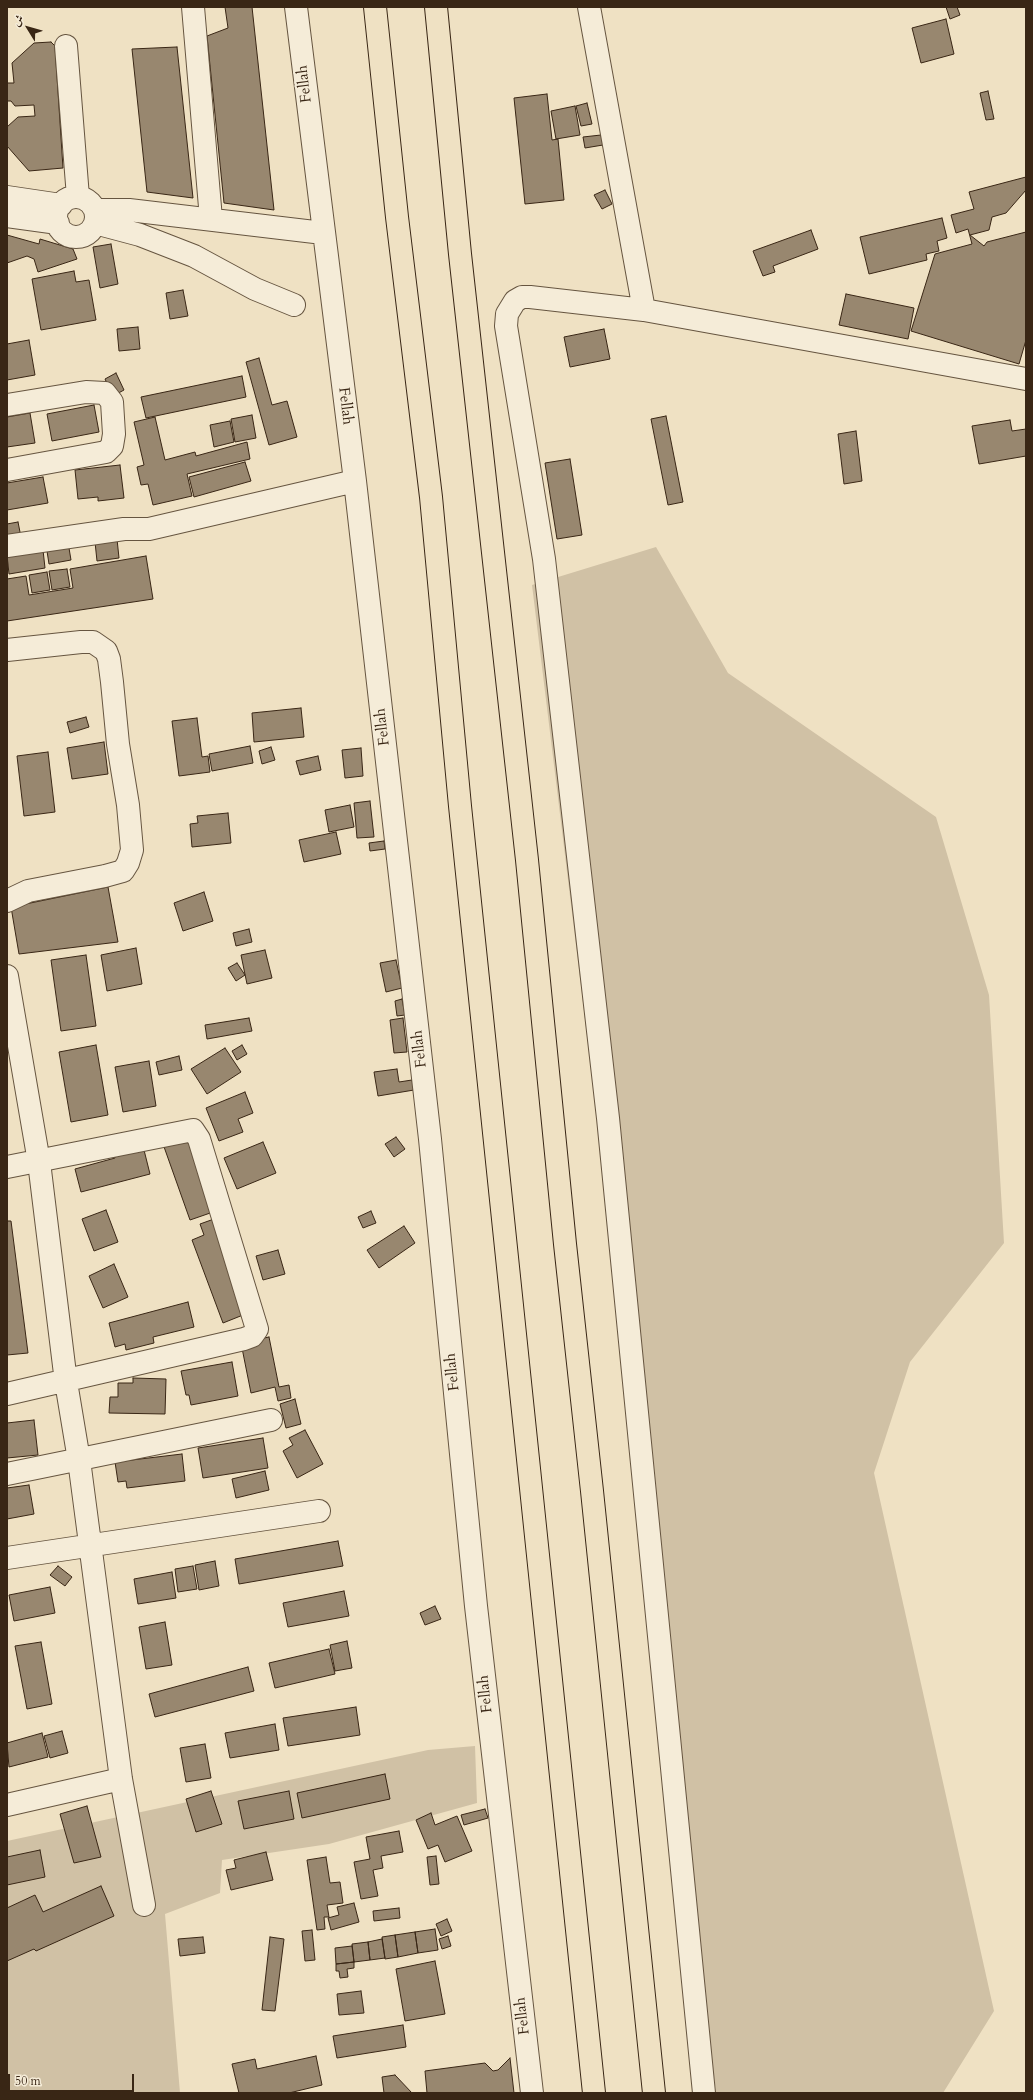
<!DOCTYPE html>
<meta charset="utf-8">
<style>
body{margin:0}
#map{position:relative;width:1033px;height:2100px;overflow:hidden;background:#efe1c3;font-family:Cardo,Amiri,serif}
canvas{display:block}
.frame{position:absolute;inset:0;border:8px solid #392615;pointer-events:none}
.north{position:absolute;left:8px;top:8px;width:40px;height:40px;-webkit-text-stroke:3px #f5ecd8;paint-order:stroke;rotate:307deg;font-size:11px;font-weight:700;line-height:16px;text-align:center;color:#392615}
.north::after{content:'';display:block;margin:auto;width:14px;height:18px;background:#392615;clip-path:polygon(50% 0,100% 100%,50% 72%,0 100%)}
.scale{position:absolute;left:8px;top:2074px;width:126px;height:18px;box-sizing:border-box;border:2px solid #392615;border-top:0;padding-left:5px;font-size:12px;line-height:14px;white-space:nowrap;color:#392615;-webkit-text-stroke:3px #f5ecd8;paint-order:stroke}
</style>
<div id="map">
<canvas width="1033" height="2100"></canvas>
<div class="frame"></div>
<div class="north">ش</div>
<div class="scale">50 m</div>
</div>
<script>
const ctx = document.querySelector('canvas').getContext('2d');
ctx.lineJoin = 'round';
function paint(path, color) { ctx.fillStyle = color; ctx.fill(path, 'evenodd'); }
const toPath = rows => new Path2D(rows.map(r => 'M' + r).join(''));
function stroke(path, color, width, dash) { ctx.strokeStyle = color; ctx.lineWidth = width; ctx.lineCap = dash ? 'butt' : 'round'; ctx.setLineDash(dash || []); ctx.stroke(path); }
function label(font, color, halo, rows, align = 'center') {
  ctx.font = font + ' Cardo,serif'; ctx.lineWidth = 4; ctx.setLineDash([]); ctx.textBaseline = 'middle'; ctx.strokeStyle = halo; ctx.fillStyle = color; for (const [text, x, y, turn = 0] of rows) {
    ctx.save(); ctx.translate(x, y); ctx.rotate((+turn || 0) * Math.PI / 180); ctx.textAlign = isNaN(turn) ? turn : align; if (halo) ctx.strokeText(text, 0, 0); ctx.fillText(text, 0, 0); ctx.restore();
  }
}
paint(toPath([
 [656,547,728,673,936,817,989,995,1004,1243,910,1362,874,1473,994,2011,943,2093,716,2093,532,585],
 [475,1746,477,1803,329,1844,222,1860,220,1893,165,1914,180,2093,7,2093,7,1841,428,1750]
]), '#d0c1a5');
const building = toPath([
 [225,7,252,7,274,210,224,203,207,36,228,28,225,7],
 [946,7,957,7,960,15,950,19,946,7],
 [946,19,954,54,921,63,912,28,946,19],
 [51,42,55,46,63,168,29,171,7,146,7,127,18,117,35,116,34,105,15,106,11,101,7,101,7,83,14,83,12,63,34,43,51,42],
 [177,47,193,198,147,192,132,49,177,47],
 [988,91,994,119,986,120,980,93,988,91],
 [547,94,552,140,558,139,564,200,525,204,514,98,547,94],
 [587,103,592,124,581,126,576,106,587,103],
 [575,106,580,135,556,139,551,111,575,106],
 [601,135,603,145,585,148,583,137,601,135],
 [1026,177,1026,190,1006,213,992,217,989,230,970,235,984,246,987,242,1026,232,1026,340,1019,364,911,331,935,254,972,244,968,229,956,233,951,215,974,209,969,192,1026,177],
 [605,190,612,204,602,209,594,195,605,190],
 [942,218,947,238,937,241,939,251,926,254,927,260,869,274,860,237,942,218],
 [811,230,818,249,773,266,775,272,763,276,753,251,811,230],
 [7,235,39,244,40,239,73,249,77,259,38,272,34,259,27,256,7,263,7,235],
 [111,244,118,284,100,288,93,247,111,244],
 [74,271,76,282,89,280,96,320,41,330,32,279,74,271],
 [183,290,188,316,170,319,166,293,183,290],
 [846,294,914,308,908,339,839,325,846,294],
 [138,327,140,349,119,351,117,329,138,327],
 [604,329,610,359,570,367,564,337,604,329],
 [29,340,35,375,7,380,7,344,29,340],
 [259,358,272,405,287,401,297,437,269,445,246,362,259,358],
 [116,373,124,390,113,396,105,379,116,373],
 [242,376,246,397,146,418,141,397,242,376],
 [94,405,99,432,52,441,47,414,94,405],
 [30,413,35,443,7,447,7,417,30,413],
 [252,415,256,438,235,442,231,419,252,415],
 [666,416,683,502,668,505,651,419,666,416],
 [155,417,165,460,195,452,196,456,247,442,250,459,187,474,192,496,153,505,148,484,141,485,137,467,144,465,134,422,155,417],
 [1010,420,1012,431,1026,429,1026,456,979,464,972,426,1010,420],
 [230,421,234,442,214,447,210,425,230,421],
 [856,431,862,481,844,484,838,434,856,431],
 [570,459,582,535,557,539,545,463,570,459],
 [245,462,251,481,194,497,189,477,245,462],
 [120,465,124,498,98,501,98,497,78,499,75,470,120,465],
 [43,477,48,503,7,510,7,483,43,477],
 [18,522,21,537,7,540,7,524,18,522],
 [117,539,119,558,97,561,95,542,117,539],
 [69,548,71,560,49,564,47,551,69,548],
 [43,550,45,568,9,574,7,555,43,550],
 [146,556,153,599,7,621,7,579,26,576,29,595,73,588,70,569,146,556],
 [67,569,70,587,52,590,49,571,67,569],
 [47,572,50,590,32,593,29,575,47,572],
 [301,708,304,737,254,742,252,713,301,708],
 [86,717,89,727,70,733,67,722,86,717],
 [197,718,202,757,208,756,210,772,179,776,172,721,197,718],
 [104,742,108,774,72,779,67,748,104,742],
 [250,746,253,763,212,771,209,754,250,746],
 [271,747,275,760,262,764,259,751,271,747],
 [361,748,363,776,345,778,342,750,361,748],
 [48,752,55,812,24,816,17,756,48,752],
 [318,756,321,770,300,775,296,761,318,756],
 [370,801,374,837,357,838,354,803,370,801],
 [350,805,354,827,329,832,325,810,350,805],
 [228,813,231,843,192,847,190,824,198,823,197,816,228,813],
 [336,832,341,854,304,862,299,840,336,832],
 [384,841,385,849,370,851,369,843,384,841],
 [108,887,118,942,19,954,11,907,108,887],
 [204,892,213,921,183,931,174,903,204,892],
 [249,929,252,942,236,946,233,933,249,929],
 [136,948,142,984,107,991,101,955,136,948],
 [265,950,272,978,247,984,241,955,265,950],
 [86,955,96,1026,61,1031,51,960,86,955],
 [396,960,402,988,386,992,380,963,396,960],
 [237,963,245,975,236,981,228,968,237,963],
 [402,999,405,1015,397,1016,395,1001,402,999],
 [249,1018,252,1031,207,1039,205,1025,249,1018],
 [403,1018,407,1052,394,1053,390,1020,403,1018],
 [96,1045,108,1115,71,1122,59,1052,96,1045],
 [242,1045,247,1054,237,1060,232,1051,242,1045],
 [225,1048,241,1072,207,1094,191,1069,225,1048],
 [179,1056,182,1070,159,1075,156,1062,179,1056],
 [149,1061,156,1106,123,1112,115,1067,149,1061],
 [397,1069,399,1082,412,1080,414,1090,378,1096,374,1072,397,1069],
 [245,1092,253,1113,238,1119,243,1132,219,1141,206,1108,245,1092],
 [189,1135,216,1211,190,1220,163,1144,189,1135],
 [396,1137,405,1149,394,1157,385,1144,396,1137],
 [263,1142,276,1173,237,1189,224,1158,263,1142],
 [143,1146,150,1174,81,1192,75,1169,115,1158,114,1154,143,1146],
 [106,1210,118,1242,94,1251,82,1219,106,1210],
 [371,1211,376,1223,363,1228,358,1217,371,1211],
 [214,1219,248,1313,223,1323,192,1240,204,1235,200,1224,214,1219],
 [7,1221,11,1221,28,1353,7,1355,7,1221],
 [404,1226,415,1243,379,1268,367,1250,404,1226],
 [278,1250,285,1274,263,1280,256,1256,278,1250],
 [114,1264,128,1297,103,1308,89,1276,114,1264],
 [188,1302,194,1327,153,1337,154,1343,126,1350,125,1344,115,1347,109,1323,188,1302],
 [269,1337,279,1387,289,1385,291,1398,278,1401,275,1387,251,1393,241,1343,269,1337],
 [232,1362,238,1396,191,1405,189,1395,186,1395,181,1371,232,1362],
 [133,1378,166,1379,165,1414,109,1413,110,1397,118,1397,118,1383,133,1383,133,1378],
 [295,1399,301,1424,286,1428,280,1404,295,1399],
 [34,1420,38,1455,7,1458,7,1423,34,1420],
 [305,1430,323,1464,297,1478,283,1451,293,1445,289,1438,305,1430],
 [263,1438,268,1468,203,1478,198,1448,263,1438],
 [182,1454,185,1481,127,1488,126,1481,118,1482,115,1462,182,1454],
 [265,1471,269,1490,236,1498,232,1479,265,1471],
 [29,1485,34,1514,7,1519,7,1488,29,1485],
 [338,1541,343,1566,239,1584,235,1559,338,1541],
 [215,1561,219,1586,199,1590,195,1565,215,1561],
 [58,1566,72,1577,65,1586,50,1575,58,1566],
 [193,1566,197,1589,178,1592,175,1569,193,1566],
 [172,1572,176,1598,138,1604,134,1579,172,1572],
 [50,1587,55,1613,14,1621,9,1595,50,1587],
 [344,1591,349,1616,288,1627,283,1603,344,1591],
 [435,1606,441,1619,425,1625,420,1613,435,1606],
 [165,1622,172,1665,146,1669,139,1627,165,1622],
 [347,1641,352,1668,335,1671,330,1645,347,1641],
 [41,1642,52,1704,27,1709,15,1646,41,1642],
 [329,1649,335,1674,275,1688,269,1663,329,1649],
 [248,1667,254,1691,155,1717,149,1694,248,1667],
 [356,1707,360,1735,288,1746,283,1718,356,1707],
 [275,1724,279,1750,230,1758,225,1733,275,1724],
 [62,1731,68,1753,50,1758,44,1736,62,1731],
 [42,1733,48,1757,9,1767,7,1743,42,1733],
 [205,1744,211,1778,186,1782,180,1748,205,1744],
 [385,1774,390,1799,302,1818,297,1793,385,1774],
 [211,1791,222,1824,196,1832,186,1799,211,1791],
 [289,1791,294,1819,244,1829,238,1801,289,1791],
 [87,1806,101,1857,74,1863,60,1814,87,1806],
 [485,1809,488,1818,464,1825,461,1815,485,1809],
 [431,1813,435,1825,457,1816,472,1851,445,1862,438,1845,428,1849,416,1820,431,1813],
 [399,1831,403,1852,381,1856,383,1868,373,1870,378,1896,361,1899,354,1862,370,1859,366,1837,399,1831],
 [40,1850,45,1877,7,1885,7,1857,40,1850],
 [266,1852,273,1880,231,1890,226,1870,236,1868,234,1860,266,1852],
 [436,1856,439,1884,430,1885,427,1857,436,1856],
 [326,1857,330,1883,340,1882,343,1903,327,1905,329,1917,324,1917,325,1929,317,1930,307,1860,326,1857],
 [101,1886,114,1916,36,1951,34,1949,7,1961,7,1908,35,1895,43,1912,101,1886],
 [354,1903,359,1922,331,1930,328,1918,339,1915,337,1907,354,1903],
 [399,1908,400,1918,374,1921,373,1911,399,1908],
 [447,1919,452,1931,441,1936,436,1924,447,1919],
 [435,1929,438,1950,418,1953,415,1932,435,1929],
 [312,1930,315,1960,305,1961,302,1931,312,1930],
 [415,1932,418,1953,398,1957,395,1935,415,1932],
 [395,1935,398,1957,385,1959,382,1937,395,1935],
 [448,1936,451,1946,442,1949,439,1939,448,1936],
 [203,1937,205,1953,180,1956,178,1939,203,1937],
 [270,1937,284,1939,275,2011,262,2010,270,1937],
 [382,1939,385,1958,370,1960,368,1942,382,1939],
 [368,1942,370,1960,354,1962,352,1944,368,1942],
 [352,1946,354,1962,336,1964,335,1948,352,1946],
 [435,1961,445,2014,405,2021,396,1969,435,1961],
 [354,1962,354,1968,347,1969,348,1977,340,1978,339,1971,336,1971,336,1964,354,1962],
 [361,1991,364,2013,339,2015,337,1994,361,1991],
 [403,2025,406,2047,337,2058,333,2036,403,2025],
 [316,2056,322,2085,289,2093,239,2093,232,2064,255,2059,257,2069,316,2056],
 [510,2058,514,2093,427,2093,425,2071,485,2063,493,2071,498,2070,510,2058],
 [395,2075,412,2093,384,2093,382,2077,395,2075]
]);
paint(building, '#98876f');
stroke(building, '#392615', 1);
const minor = toPath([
 [193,7,211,219],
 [296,7,355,481,430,1139,476,1606,532,2093],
 [589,7,644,310],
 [66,46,78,197],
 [7,197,61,205],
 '56 217a20 20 0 1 1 40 0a20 20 0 1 1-40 0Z',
 [95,210,129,210,323,233],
 [7,216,58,223],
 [95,223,140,235,194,256,255,289,294,305],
 [7,405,86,392,105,393,112,402,114,434,112,446,106,452,7,470],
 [7,546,124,529,149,529,355,481],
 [7,650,81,642,93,642,106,651,109,659,112,682,118,744,128,805,132,850,128,863,123,871,105,876,28,891,7,901],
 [7,976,39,1162,66,1382,79,1460,121,1779,144,1905],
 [7,1167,193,1130,199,1139,257,1329,252,1336,244,1339,7,1394],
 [7,1474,271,1420],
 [7,1558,319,1511],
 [7,1805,121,1779],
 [704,2093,608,1118,544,559,506,326,507,314,515,301,522,297,530,297,644,310,1026,379]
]);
const highway = toPath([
 [375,7,397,217,431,497,460,806,594,2093],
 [436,7,460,254,527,860,565,1244,592,1491,654,2093]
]);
stroke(minor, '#665540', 24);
stroke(highway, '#392615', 24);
stroke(minor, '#f5ecd8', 22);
stroke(highway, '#efe1c3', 22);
label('15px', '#392615', '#f5ecd8', [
 ["Fellah",305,84,-97],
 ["Fellah",345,406,83],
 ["Fellah",383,727,-97],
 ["Fellah",420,1049,-97],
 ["Fellah",453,1372,-96],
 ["Fellah",486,1694,-96],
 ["Fellah",523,2016,-97]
]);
</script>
